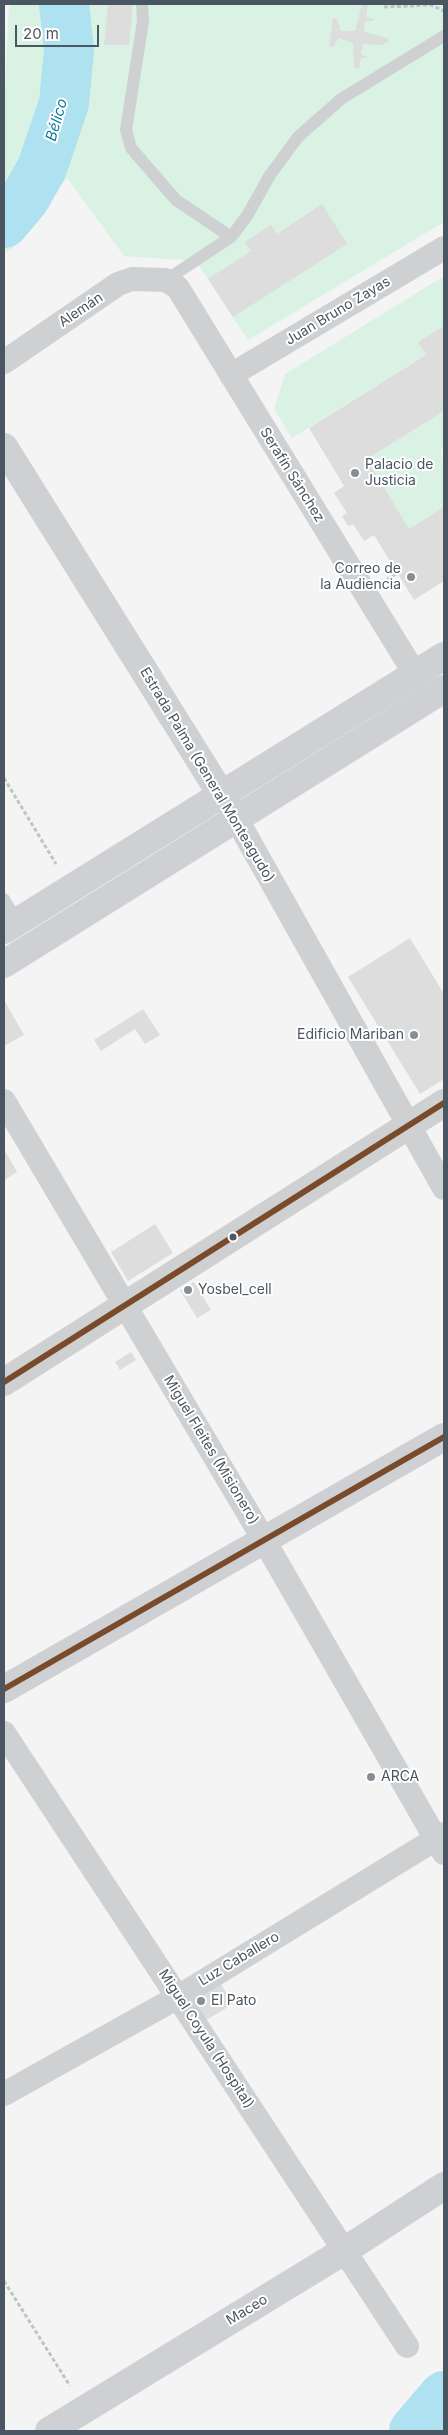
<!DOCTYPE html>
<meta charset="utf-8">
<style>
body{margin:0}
#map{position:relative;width:448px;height:2435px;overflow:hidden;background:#f4f4f4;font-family:Inter,sans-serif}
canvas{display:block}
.frame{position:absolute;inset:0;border:5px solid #4a5661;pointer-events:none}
.scale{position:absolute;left:15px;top:25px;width:84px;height:22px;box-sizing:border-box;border:2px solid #4a5661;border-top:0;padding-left:6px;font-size:15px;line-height:18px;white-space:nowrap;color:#4a5661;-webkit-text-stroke:4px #fff;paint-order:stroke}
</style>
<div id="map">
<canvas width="448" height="2435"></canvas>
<div class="frame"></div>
<div class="scale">20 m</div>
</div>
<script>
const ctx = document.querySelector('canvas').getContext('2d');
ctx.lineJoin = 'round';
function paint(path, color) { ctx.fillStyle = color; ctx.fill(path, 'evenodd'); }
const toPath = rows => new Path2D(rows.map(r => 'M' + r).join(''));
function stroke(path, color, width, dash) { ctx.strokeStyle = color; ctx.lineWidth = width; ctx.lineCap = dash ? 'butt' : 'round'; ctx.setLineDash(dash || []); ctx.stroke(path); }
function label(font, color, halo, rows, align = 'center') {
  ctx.font = font + ' Inter,sans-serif'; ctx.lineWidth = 4; ctx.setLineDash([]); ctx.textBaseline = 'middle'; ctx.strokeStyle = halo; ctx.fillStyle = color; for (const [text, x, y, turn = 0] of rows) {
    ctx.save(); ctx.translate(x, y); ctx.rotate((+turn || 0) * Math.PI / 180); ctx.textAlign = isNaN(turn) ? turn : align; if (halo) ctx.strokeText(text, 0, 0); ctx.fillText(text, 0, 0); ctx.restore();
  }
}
paint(toPath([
 [9,4,444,4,444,222,248,340,196,261,124,256,67,178,12,249,4,253,4,112],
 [444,276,444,326,419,342,426,355,292,438,274,409,285,374],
 [444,411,444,443,441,453,444,461,444,507,409,529,367,459]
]), '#d9f2e3');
stroke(toPath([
 [4,223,25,198,42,168,64,103,69,50,64,4],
 [414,2431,444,2396]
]), '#aee2f0', 50);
paint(toPath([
 [108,4,133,4,129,45,104,45],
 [362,4,368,4,366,17,374,19,373,21,365,21,364,32,387,38,389,41,381,45,363,44,361,54,369,58,361,58,359,69,354,67,353,43,339,38,333,47,329,46,333,18,337,19,341,31,355,31],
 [322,204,347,244,233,317,208,279,251,251,245,242,271,225,277,234],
 [444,326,444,411,367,459,409,529,444,507,444,581,414,600,374,535,364,541,353,524,348,526,342,516,347,513,334,493,344,486,309,428,426,355,418,342],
 [410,938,444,994,444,1079,420,1094,348,977],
 [4,1000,24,1035,4,1046],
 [143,1009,160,1035,145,1044,135,1029,101,1051,94,1040],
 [4,1149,17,1172,4,1180],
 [155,1224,173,1253,128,1281,111,1252],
 [194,1282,211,1310,197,1318,180,1290],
 [131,1352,136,1360,120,1370,115,1362],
 [221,1984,233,2004,206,2020,194,2001]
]), '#ddddde');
stroke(toPath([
 [384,7,431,5,444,11],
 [387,580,397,573],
 [4,778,56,864],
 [4,2281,70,2386]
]), '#bcc7c4', 3, [4, 2.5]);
stroke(toPath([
 [142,4,143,21,126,130,131,148,176,200,231,237,247,216,270,175,298,137,341,99,444,36],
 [166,280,231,237],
 [4,899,17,921]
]), '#ced0d2', 12);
stroke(toPath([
 [4,362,118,284,132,279,166,280,178,288,415,674],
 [231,375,444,248],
 [227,802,444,1188],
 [4,1101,264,1540,444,1853],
 [4,1733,407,2346],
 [4,2094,178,1997,444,1834]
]), '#ced0d2', 24);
stroke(toPath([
 [4,447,221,794],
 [4,1382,444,1103]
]), '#ced0d2', 28);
stroke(toPath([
 [4,930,444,656],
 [4,964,444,689],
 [4,1689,444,1437],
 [49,2431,344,2251,444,2186]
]), '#ced0d4', 28);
stroke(toPath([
 [4,1382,444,1103],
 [4,1689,444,1437]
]), '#7a4b2a', 6);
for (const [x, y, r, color] of [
 [355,473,5,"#868d94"],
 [411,577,5,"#868d94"],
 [414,1035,5,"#868d94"],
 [233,1237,4.5,"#4a5661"],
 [188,1290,5,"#868d94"],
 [371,1777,5,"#868d94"],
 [201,2001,5,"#868d94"]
]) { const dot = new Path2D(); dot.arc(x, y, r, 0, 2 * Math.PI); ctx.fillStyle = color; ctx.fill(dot); stroke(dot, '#fff', 2); }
label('14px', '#4a5661', '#fff', [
 ["Alemán",81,310,-34],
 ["Juan Bruno Zayas",338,311,-31],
 ["Serafín Sánchez",292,475,58],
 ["Estrada Palma (General Monteagudo)",207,775,59],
 ["Miguel Fleites (Misionero)",211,1450,59],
 ["Luz Caballero",239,1959,-31],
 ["Miguel Coyula (Hospital)",206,2039,57],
 ["Maceo",247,2310,-31]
]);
label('14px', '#4a5661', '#fff', [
 ["Palacio de",365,465],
 ["Justicia",365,481],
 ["Correo de",401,569,"right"],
 ["la Audiencia",401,585,"right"],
 ["Edificio Mariban",404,1035,"right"],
 ["Yosbel_cell",198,1290],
 ["ARCA",381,1777],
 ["El Pato",211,2001]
], 'left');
label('italic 15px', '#0c7c9b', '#fff', [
 ["Bélico",57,120,-74]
]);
</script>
